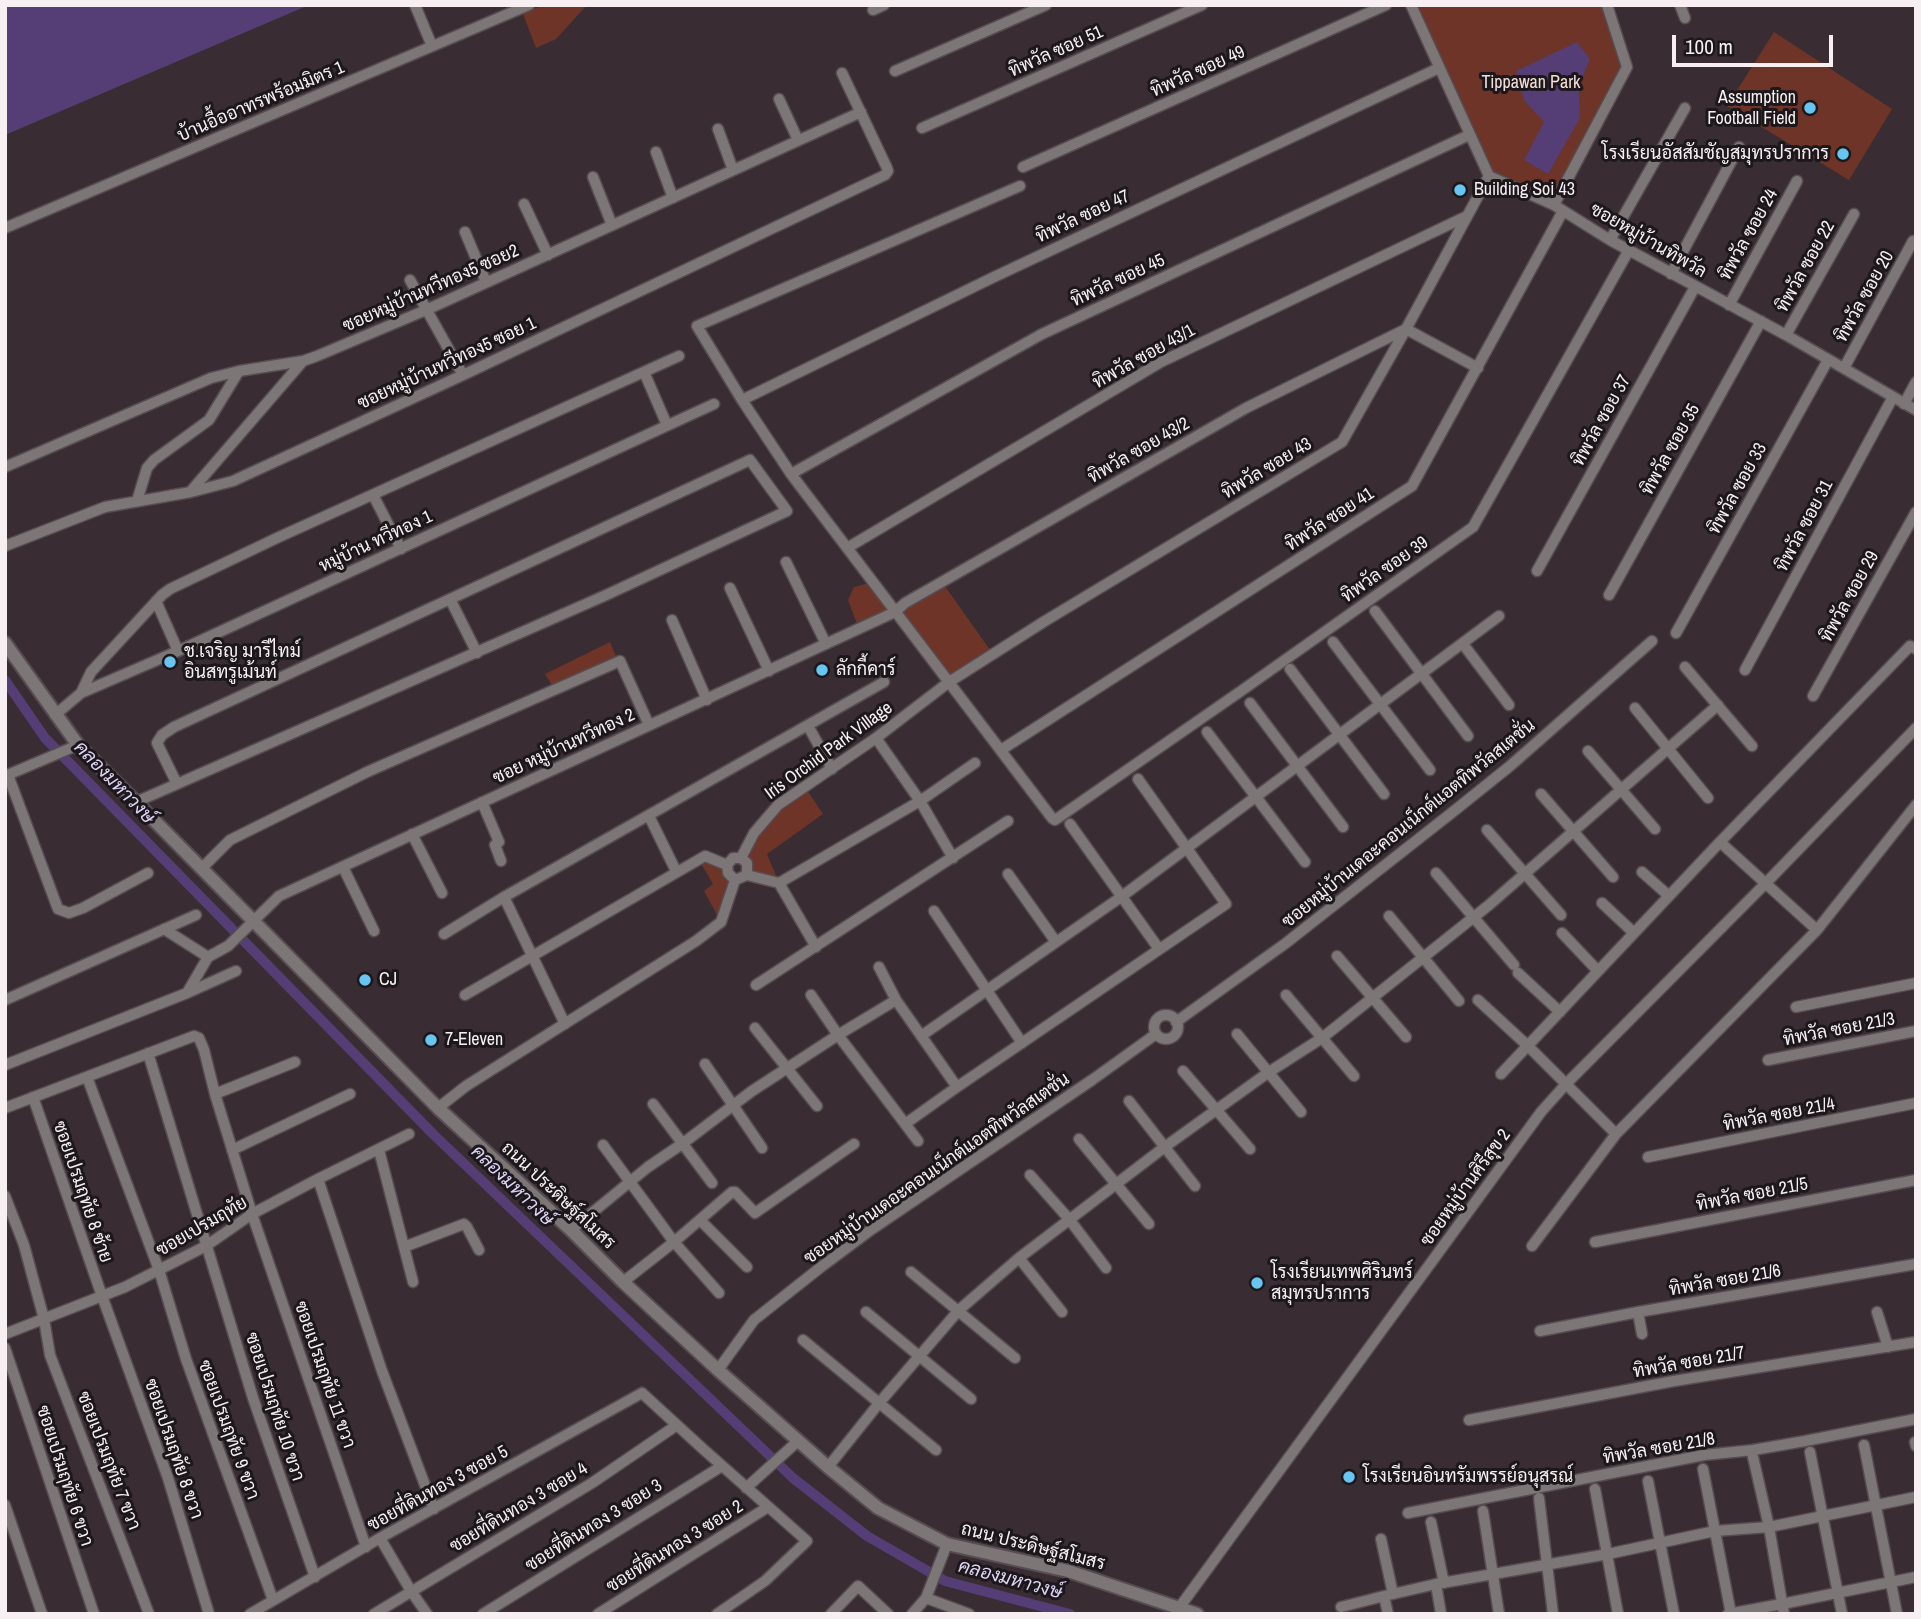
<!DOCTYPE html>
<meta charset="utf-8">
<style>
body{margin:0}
#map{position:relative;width:1921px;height:1619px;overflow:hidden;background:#392d33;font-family:"Archivo Narrow",sans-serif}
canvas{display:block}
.frame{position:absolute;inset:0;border:7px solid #f7eff2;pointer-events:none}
.scale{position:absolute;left:1672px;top:35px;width:161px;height:32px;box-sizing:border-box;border:4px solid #f7eff2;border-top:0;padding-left:9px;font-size:21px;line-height:24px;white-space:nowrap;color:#f7eff2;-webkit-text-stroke:5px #1c171a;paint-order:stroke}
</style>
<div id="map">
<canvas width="1921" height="1619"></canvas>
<div class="frame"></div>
<div class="scale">100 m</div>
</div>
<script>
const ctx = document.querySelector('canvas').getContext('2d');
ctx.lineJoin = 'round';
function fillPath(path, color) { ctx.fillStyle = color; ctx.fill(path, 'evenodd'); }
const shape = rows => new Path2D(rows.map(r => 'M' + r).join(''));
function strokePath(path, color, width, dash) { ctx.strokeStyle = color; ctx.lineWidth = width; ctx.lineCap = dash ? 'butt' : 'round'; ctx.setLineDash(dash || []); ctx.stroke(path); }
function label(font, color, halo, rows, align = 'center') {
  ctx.font = font + ' "Archivo Narrow",Sarabun,sans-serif'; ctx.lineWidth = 6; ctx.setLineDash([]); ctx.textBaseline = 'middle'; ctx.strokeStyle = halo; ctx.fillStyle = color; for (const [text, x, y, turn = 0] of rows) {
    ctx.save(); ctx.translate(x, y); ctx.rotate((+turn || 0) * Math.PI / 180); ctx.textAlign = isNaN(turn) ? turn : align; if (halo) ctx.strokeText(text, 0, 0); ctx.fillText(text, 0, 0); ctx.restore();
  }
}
fillPath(shape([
 [543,5,587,5,556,39,536,48,523,14],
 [1411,5,1602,5,1627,67,1554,205,1489,176],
 [1774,32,1892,109,1849,180,1727,106],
 [873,582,895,612,942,582,993,654,949,682,895,613,859,629,848,600,854,587],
 [610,642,617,659,552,685,545,674],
 [805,787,823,814,767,854,779,883,747,875,741,858,778,805],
 [699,860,727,865,735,880,721,922,704,891,713,884]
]), '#6d3427');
fillPath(shape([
 [5,5,309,5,5,135],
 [1577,42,1590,59,1579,86,1580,118,1548,174,1524,160,1544,122,1524,100,1516,71]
]), '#543e75');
strokePath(shape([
 [5,680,45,738,433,1134,793,1478,867,1536,945,1581,1070,1614]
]), '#543e75', 10);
const minor = shape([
 [415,5,432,46],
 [1411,5,1489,176,1554,205,1610,240,1786,335,1916,410],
 [1680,5,1685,18],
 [873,10,884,5],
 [895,71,1046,5],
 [779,99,798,140],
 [922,128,1202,5],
 [718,129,733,170],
 [656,152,673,198],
 [1023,167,1386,5],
 [593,177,612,225],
 [1020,186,697,326,742,400,791,474,1052,818,1055,820,1241,691,1473,527,1629,250],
 [524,204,548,255],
 [1554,205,1627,67,1607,5],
 [5,228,529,5],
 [465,232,486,282],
 [1610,240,1685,108],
 [1671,274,1739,147],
 [410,280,463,375],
 [1729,305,1797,181],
 [1786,335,1854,214],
 [1844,368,1913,241],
 [644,372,667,425],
 [742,400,994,277,1439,68],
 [1904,404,1916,382],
 [5,467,211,378,239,371,303,361,317,356,426,310,861,112],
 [791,474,1042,334,1469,135],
 [191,491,303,361],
 [373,495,401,549],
 [137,501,147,468,154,460,209,420,239,371],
 [5,546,105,507,191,492,233,481,463,375,885,175,888,171,887,168,842,73],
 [847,548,1161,362,1467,216],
 [786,562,826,644],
 [1537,571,1695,287],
 [730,588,769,671],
 [1609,595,1761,321],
 [450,599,477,653],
 [156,601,178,651],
 [1375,611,1468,736],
 [672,620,707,700],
 [1676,633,1828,360],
 [1333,642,1430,770],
 [1463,644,1509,705],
 [1685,667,1752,746],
 [1290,669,1384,794],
 [1745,670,1893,397],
 [81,693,91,672,162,595,170,589,279,537,679,356],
 [1813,696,1916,512],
 [1250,703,1343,827],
 [1635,708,1708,798],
 [55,715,81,693,178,651,714,404],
 [808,726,832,769],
 [1207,732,1305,862],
 [876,738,920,801,953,858],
 [1001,750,1412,486,1563,211],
 [1588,751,1655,829],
 [8,775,58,909,69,913,83,908,148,873],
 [5,776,78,745],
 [1541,794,1613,877],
 [136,802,177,784,604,596,787,511,750,460,174,727,162,735,157,743,177,784],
 [482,802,499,842,495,845,501,861],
 [649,816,676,871],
 [1070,824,1159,949],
 [1487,830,1561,915],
 [412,834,442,893],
 [1720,842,1910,646,1916,649],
 [741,858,754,833,778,805,876,738,949,682,1045,621,1342,442,1406,329,1489,176],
 [343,867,374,931],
 [202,868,230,840,367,772,620,661,649,725],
 [1642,872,1669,896],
 [1436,873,1514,965],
 [1008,874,1056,942],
 [747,875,747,863,741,858,733,858,727,865,728,873,735,880,747,875,779,883,816,947],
 [779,883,920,801,975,763],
 [504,897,565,1024],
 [1602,903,1634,933],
 [934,911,1022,1043],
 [1389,916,1459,1001],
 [164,929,208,957],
 [1562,933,1598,971],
 [444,934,504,897,884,682],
 [1337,956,1406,1037],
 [879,967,896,1000,957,1087],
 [1518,973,1560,1012],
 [756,985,1008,821],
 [187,993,236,971],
 [465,995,705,856,727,865],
 [811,995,838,1035,918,1141],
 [1286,995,1354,1076],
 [5,1000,196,915],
 [1478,1000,1528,1046,1616,1134],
 [1796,1007,1916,983],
 '1154 1027a12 12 0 1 1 24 0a12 12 0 1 1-24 0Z',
 [1176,1022,1286,943,1454,811,1510,766,1652,641],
 [755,1028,817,1106],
 [1237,1034,1301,1112],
 [921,1036,1121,897,1499,616],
 [148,1053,253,1398,315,1577],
 [1768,1060,1916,1031],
 [705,1064,762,1148],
 [5,1065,187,993,208,957,228,946,279,896,895,612,905,603,1246,408,1406,329,1478,368],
 [1183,1071,1250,1149],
 [1501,1074,1720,842,1817,930],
 [87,1077,159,1270,186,1359,273,1600],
 [215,1094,295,1062],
 [33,1097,102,1296,168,1478,209,1614],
 [1129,1101,1195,1186],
 [653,1104,712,1183],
 [5,1108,194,1036,199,1038,204,1050,215,1094,252,1214,366,1547],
 [438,1108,466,1086,696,941,721,922,735,880],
 [905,1124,957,1087,1226,904,1138,779],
 [1079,1139,1149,1224],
 [603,1145,674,1242,719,1293],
 [232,1150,350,1094],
 [379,1150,413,1282],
 [1648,1157,1916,1103],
 [1030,1175,1069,1219,1106,1268],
 [318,1179,382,1371,434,1509],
 [5,1196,24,1245,44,1319,50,1355,149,1614],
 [700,1220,747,1267],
 [571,1230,648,1167,682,1144,752,1091,838,1035,896,1000],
 [1595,1242,1916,1180],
 [1532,1246,1616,1134,1817,930,1916,805],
 [404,1247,464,1224,467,1227,479,1250],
 [1019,1258,1062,1312],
 [911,1272,1015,1358],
 [623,1282,674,1242,732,1192,735,1192,755,1213,854,1144],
 [866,1312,971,1399],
 [1638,1312,1642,1334],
 [1877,1312,1888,1347],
 [1540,1331,1638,1312,1916,1264],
 [5,1334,125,1287,206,1246,252,1214,318,1179,409,1134],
 [803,1340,936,1450],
 [5,1348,94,1614],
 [718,1370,754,1320,821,1267,872,1229,1092,1080,1156,1034],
 [1469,1420,1674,1381,1916,1342],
 [1915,1442,1916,1446],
 [1864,1445,1897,1614],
 [1810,1452,1842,1614],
 [1753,1457,1769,1527,1784,1614],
 [828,1467,880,1402,959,1310,1019,1258,1166,1146,1269,1072,1322,1038,1489,905,1718,705],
 [1703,1469,1731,1614],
 [1648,1481,1674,1614],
 [746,1488,798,1441],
 [1595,1489,1618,1614],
 [1539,1498,1553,1614],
 [5,1505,42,1614],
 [1483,1511,1499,1614],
 [1408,1513,1704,1455,1753,1450,1805,1441,1916,1419],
 [1431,1522,1444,1583],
 [380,1538,411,1591,427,1614],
 [1381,1539,1393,1594],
 [1436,1584,1441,1614],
 [926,1598,969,1614],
 [1341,1607,1384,1596],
 [1179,1608,1541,1112,1566,1084,1765,884,1916,728],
 [250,1614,380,1538,642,1393,702,1448,807,1541,765,1581,717,1614],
 [374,1614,592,1483,677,1425],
 [483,1614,722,1466],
 [598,1614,768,1507],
 [831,1614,858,1586,888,1614],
 [912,1614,926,1598,947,1544],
 [1388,1614,1384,1596,1436,1584,1608,1554,1715,1531,1769,1527,1916,1497],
 [1728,1614,1782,1604,1916,1577]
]);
const tertiary = shape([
 [5,643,78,745,136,802,438,1108,571,1230,623,1282,718,1370,828,1467,878,1508,947,1544,1068,1571,1197,1614]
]);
strokePath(minor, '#574c52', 13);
strokePath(tertiary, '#574c52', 16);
strokePath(minor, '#7d7677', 10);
strokePath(tertiary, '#7d7677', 12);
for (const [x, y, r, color] of [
 [1810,108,7,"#68c4f0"],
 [1843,154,7,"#68c4f0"],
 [1460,190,7,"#68c4f0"],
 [170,662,7,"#68c4f0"],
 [822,670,7,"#68c4f0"],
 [365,980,7,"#68c4f0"],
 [431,1040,7,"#68c4f0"],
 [1257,1283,7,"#68c4f0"],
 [1349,1477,7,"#68c4f0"]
]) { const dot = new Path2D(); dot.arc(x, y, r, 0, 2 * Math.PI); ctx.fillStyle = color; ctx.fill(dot); strokePath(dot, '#1c171a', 2.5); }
label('18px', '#f7eff2', '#1c171a', [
 ["ทิพวัล ซอย 51",1056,52,-24],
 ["ทิพวัล ซอย 49",1198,72,-24],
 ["บ้านอื้ออาทรพร้อมมิตร 1",261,102,-23],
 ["ทิพวัล ซอย 47",1083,217,-25],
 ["ทิพวัล ซอย 24",1749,235,-61],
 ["ซอยหมู่บ้านทิพวัล",1648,241,30],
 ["ทิพวัล ซอย 22",1806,267,-61],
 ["ทิพวัล ซอย 45",1118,281,-25],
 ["ซอยหมู่บ้านทวีทอง5 ซอย2",431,289,-24],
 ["ทิพวัล ซอย 20",1865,297,-61],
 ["ทิพวัล ซอย 43/1",1144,357,-29],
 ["ซอยหมู่บ้านทวีทอง5 ซอย 1",447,364,-25],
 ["ทิพวัล ซอย 37",1602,421,-61],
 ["ทิพวัล ซอย 35",1671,450,-61],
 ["ทิพวัล ซอย 43/2",1139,451,-30],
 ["ทิพวัล ซอย 43",1267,469,-31],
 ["ทิพวัล ซอย 33",1738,489,-61],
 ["ทิพวัล ซอย 41",1330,520,-33],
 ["ทิพวัล ซอย 31",1805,526,-62],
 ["หมู่บ้าน ทวีทอง 1",376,542,-25],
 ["ทิพวัล ซอย 39",1385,570,-35],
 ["ทิพวัล ซอย 29",1850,597,-61],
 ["ซอย หมู่บ้านทวีทอง 2",564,747,-25],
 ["Iris Orchid Park Village",829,751,-36],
 ["ซอยหมู่บ้านเดอะคอนเน็กต์แอตทิพวัลสเตชั่น",1409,824,-39],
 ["ทิพวัล ซอย 21/3",1839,1030,-11],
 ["ทิพวัล ซอย 21/4",1779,1115,-11],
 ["ซอยหมู่บ้านเดอะคอนเน็กต์แอตทิพวัลสเตชั่น",937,1169,-35],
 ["ซอยหมู่บ้านศิรีสุข 2",1466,1188,-54],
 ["ซอยเปรมฤทัย 8 ซ้าย",82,1192,71],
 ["ทิพวัล ซอย 21/5",1752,1195,-11],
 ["ถนน ประดิษฐ์สโมสร",558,1196,43],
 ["ซอยเปรมฤทัย",202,1227,-30],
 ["ทิพวัล ซอย 21/6",1725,1281,-10],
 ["ทิพวัล ซอย 21/7",1689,1363,-10],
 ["ซอยเปรมฤทัย 11 ขวา",324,1375,71],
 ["ซอยเปรมฤทัย 10 ขวา",274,1407,72],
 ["ซอยเปรมฤทัย 9 ขวา",228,1430,70],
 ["ซอยเปรมฤทัย 8 ขวา",173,1449,71],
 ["ทิพวัล ซอย 21/8",1659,1449,-10],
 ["ซอยเปรมฤทัย 7 ขวา",108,1461,69],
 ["ซอยเปรมฤทัย 6 ขวา",64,1476,72],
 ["ซอยที่ดินทอง 3 ซอย 5",438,1489,-29],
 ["ซอยที่ดินทอง 3 ซอย 4",519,1508,-31],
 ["ซอยที่ดินทอง 3 ซอย 3",594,1526,-32],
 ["ซอยที่ดินทอง 3 ซอย 2",675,1547,-32],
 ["ถนน ประดิษฐ์สโมสร",1033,1547,14]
]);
label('18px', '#f2ddd7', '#1c171a', [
 ["Tippawan Park",1531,83]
]);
label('18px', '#f7eff2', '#1c171a', [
 ["Assumption",1796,98,"right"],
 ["Football Field",1796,119,"right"],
 ["โรงเรียนอัสสัมชัญสมุทรปราการ",1829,154,"right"],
 ["Building Soi 43",1474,190],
 ["ช.เจริญ มารีไทม์",184,652],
 ["อินสทรูเม้นท์",184,673],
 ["ลักกี้คาร์",836,670],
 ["CJ",379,980],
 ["7-Eleven",445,1040],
 ["โรงเรียนเทพศิรินทร์",1271,1273],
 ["สมุทรปราการ",1271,1294],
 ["โรงเรียนอินทรัมพรรย์อนุสรณ์",1363,1477]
], 'left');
label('italic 19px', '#dfd3f6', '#1c171a', [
 ["คลองมหาวงษ์",114,783,46],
 ["คลองมหาวงษ์",512,1186,44],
 ["คลองมหาวงษ์",1010,1580,15]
]);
</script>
